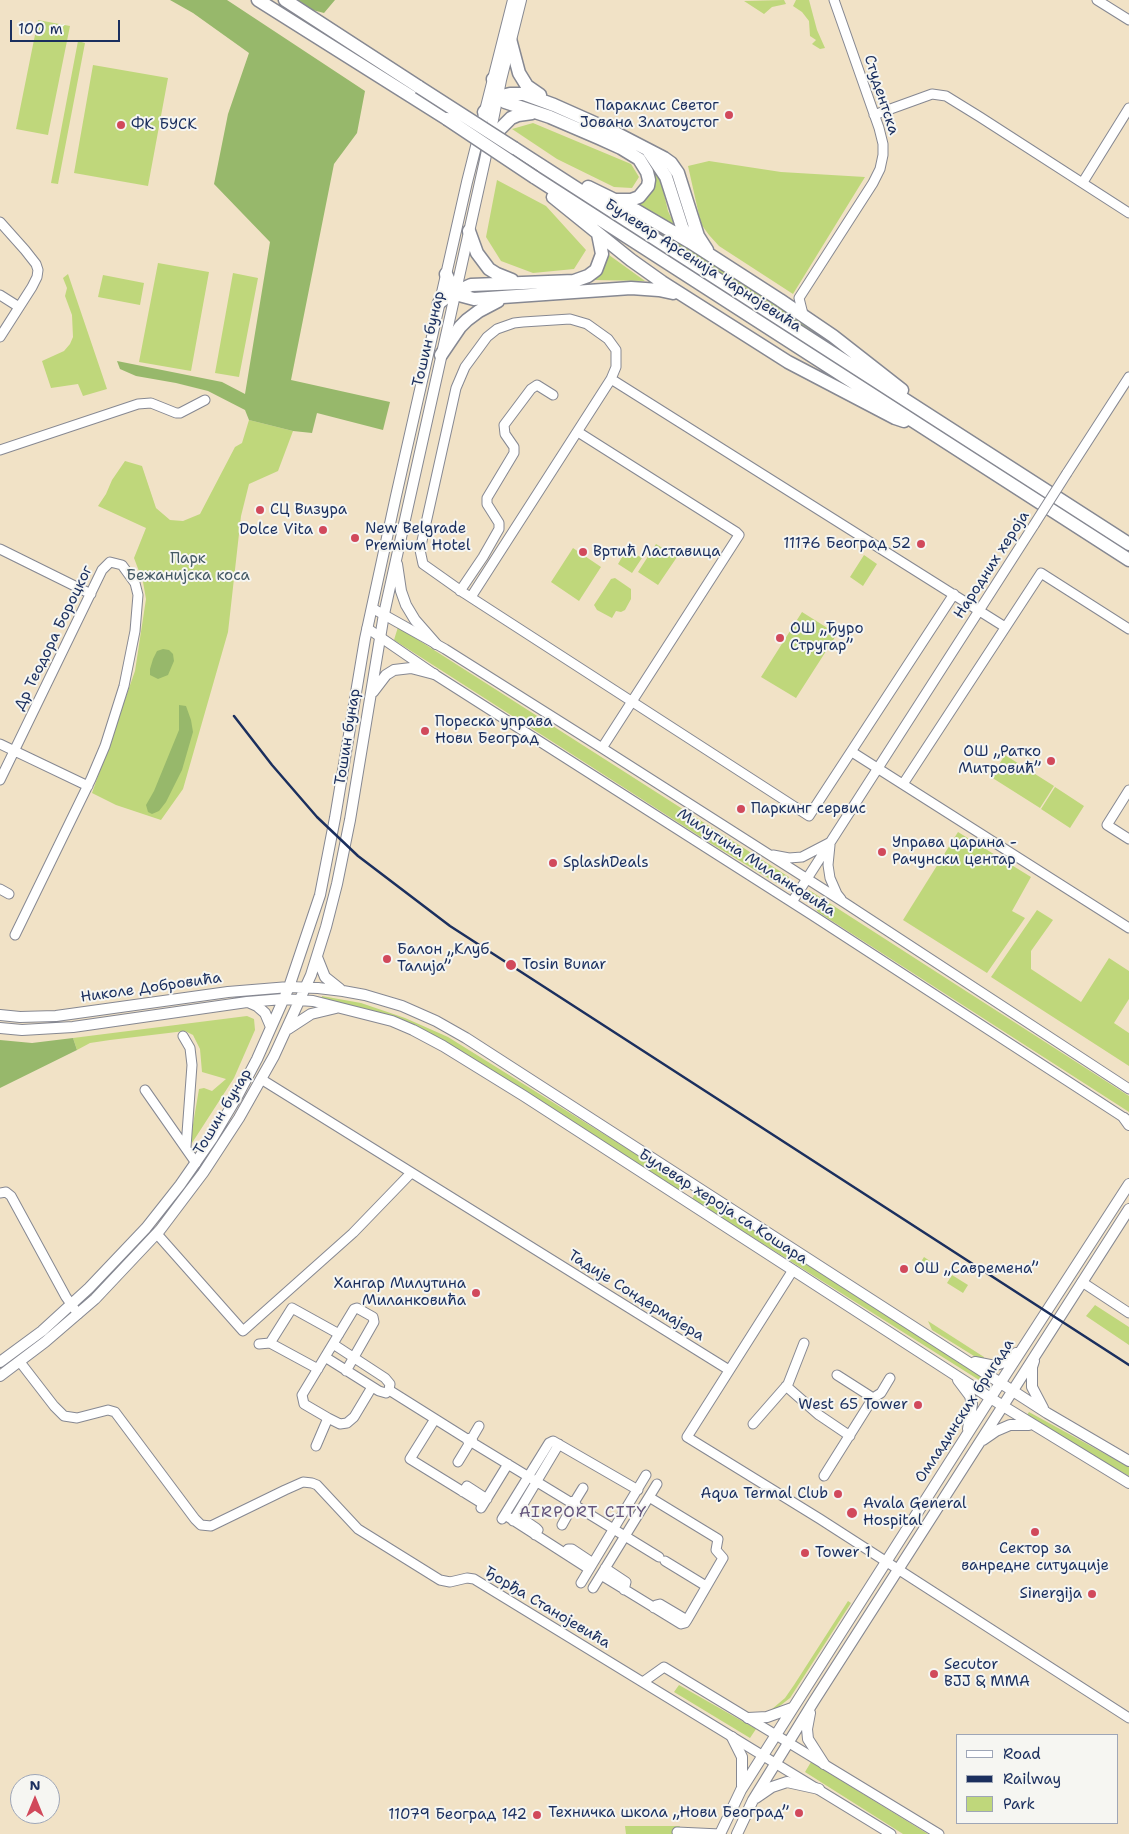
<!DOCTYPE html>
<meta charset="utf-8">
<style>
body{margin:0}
#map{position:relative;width:1129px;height:1834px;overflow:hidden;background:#f1e2c6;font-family:"Shantell Sans",sans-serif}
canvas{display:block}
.legend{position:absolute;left:956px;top:1734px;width:162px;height:90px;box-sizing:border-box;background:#f6f6f2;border:1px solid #9ea6b7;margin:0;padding:6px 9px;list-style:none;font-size:15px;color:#1b2f5e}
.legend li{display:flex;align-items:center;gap:10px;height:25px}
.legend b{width:25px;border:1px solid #9ea6b7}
.north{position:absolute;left:10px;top:1774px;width:50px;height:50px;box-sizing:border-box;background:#f6f6f2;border:1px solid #9ea6b7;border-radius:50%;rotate:0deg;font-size:14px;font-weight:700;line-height:20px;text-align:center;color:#1b2f5e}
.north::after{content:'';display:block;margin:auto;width:18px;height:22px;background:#d1495b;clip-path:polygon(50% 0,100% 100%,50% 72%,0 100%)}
.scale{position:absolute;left:10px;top:20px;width:110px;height:22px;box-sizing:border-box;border:2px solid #1b2f5e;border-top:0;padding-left:6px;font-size:15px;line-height:18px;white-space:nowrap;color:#1b2f5e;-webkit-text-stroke:4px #f6f6f2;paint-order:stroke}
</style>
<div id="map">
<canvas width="1129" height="1834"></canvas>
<ul class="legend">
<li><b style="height:6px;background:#fff"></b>Road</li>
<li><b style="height:6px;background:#1b2f5e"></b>Railway</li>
<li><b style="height:14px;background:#bfd77b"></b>Park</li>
</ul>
<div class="north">N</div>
<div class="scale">100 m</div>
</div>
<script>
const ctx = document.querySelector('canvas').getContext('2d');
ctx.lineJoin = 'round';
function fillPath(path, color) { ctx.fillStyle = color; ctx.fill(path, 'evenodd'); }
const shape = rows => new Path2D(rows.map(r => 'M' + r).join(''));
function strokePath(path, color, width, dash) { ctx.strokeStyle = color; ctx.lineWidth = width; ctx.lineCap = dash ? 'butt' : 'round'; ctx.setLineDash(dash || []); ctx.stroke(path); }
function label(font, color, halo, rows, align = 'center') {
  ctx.font = font + ' "Shantell Sans",sans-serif'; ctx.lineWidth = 4; ctx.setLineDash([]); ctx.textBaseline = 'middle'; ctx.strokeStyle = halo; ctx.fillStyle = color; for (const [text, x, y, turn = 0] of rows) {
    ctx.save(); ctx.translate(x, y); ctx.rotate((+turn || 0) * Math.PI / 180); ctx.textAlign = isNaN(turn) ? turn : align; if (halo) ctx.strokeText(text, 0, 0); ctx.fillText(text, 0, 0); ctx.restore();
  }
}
fillPath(shape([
 [784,0,786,4,772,7,764,14,744,1],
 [796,0,809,0,817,30,825,48,820,49,812,44,816,40,810,36,809,21,802,12,793,6],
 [38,20,70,26,48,135,16,129],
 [78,41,85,43,58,184,51,183],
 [93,65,168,78,148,186,74,173],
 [516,96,530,98,646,153,660,177,668,211,675,226,632,202,635,199,650,169,514,101],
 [533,123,631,164,639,177,632,188,614,187,557,159,512,129],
 [709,161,781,172,865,177,793,294,719,246,709,235,701,224,688,166],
 [497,180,546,206,586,250,574,269,533,273,501,261,486,237],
 [570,189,1074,515,1129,552,1129,559,568,193],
 [601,198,672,237,816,330,848,359],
 [609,255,645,281,595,280],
 [158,263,209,272,191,371,139,362],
 [233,273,258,278,239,377,215,373],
 [68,274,107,389,83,396,78,384,51,388,42,361,64,351,70,344,73,337,72,315,65,296,67,288,63,278],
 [103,275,144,283,140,305,98,297],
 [249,420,293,431,278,471,249,484,241,516,228,632,183,789,161,820,116,805,92,793,135,671,146,599,143,582,134,558,146,528,98,506,106,494,112,480,125,461,142,466,156,508,170,520,183,521,200,514,235,447,242,443],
 [656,544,677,557,658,585,638,572],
 [573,548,601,567,579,601,551,582],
 [627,549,642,558,632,573,618,564],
 [864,555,877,564,863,586,850,577],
 [615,578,631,589,631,599,625,610,621,612,616,611,612,618,597,610,594,605,611,579],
 [802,612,837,634,796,698,761,677],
 [398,627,789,877,783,886,778,884,707,841,394,640],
 [1005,755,1054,786,1040,808,991,777],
 [1055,787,1084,806,1070,828,1041,809],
 [958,832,1031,877,1012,911,1025,918,987,973,903,920],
 [809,890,1129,1096,1129,1112,818,912,809,899],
 [1037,910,1053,920,1031,951,1031,969,1081,1002,1109,958,1129,971,1129,999,1114,1023,1129,1033,1129,1066,991,977],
 [322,996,361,1003,405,1018,448,1037,684,1184,683,1187,679,1190,441,1041,321,1001],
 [247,1016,254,1019,255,1030,234,1078,192,1143,191,1136,199,1089,204,1088,212,1091,226,1079,202,1072,200,1049,193,1035,185,1031,110,1040,90,1043,77,1050,73,1038],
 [696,1192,983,1375,979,1380,692,1199],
 [924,1257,939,1267,934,1275,919,1265],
 [952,1275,968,1285,963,1293,947,1283],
 [1095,1305,1129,1327,1129,1345,1086,1316],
 [928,1321,984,1357,984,1360,974,1356,932,1330],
 [1029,1412,1129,1467,1129,1476,1079,1448,1027,1415],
 [848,1601,851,1603,790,1698,772,1712,772,1709,785,1698,794,1685],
 [679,1685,756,1729,750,1738,674,1692],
 [811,1762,928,1834,903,1834,805,1772],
 [625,1826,680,1826,676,1834,626,1834]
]), '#bfd77b');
fillPath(shape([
 [170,0,227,0,365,91,357,133,334,164,291,380,390,402,383,430,317,413,312,433,293,431,249,420,245,410,208,391,176,383,136,376,120,369,117,361,222,382,245,394,270,242,214,184,228,114,249,53,193,13],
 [298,0,335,0,324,13,305,8],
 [163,649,169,650,173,654,174,661,168,675,158,679,150,675,150,669,153,659,157,651],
 [179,705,186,706,191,720,193,732,182,770,166,802,159,811,152,814,148,812,146,805,154,791,179,730],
 [73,1038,77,1050,0,1088,0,1040,32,1043]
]), '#97b86b');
const minor = shape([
 [1097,0,1129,20],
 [874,115,932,94,946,96,980,117,1129,213],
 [1083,182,1129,108],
 [0,222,25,250,36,264,38,270,37,277,32,287,0,337],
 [0,295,19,307],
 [803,314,799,298,873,183,880,169,883,155,883,144,879,128,834,0],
 [611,379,1005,627],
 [578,432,736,532,739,535,602,748],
 [0,450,138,404,151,403,176,413,180,413,205,400],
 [1067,473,1129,377],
 [0,549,91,594],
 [460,591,483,557,499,529,499,523,487,504,487,498,514,453,514,447,505,434,504,425,531,389,537,385,553,395],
 [471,597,611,379,616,367,616,350,608,339,587,324,570,319,523,322,514,323,497,329,487,337,465,367,456,388,420,550,423,564,464,593,809,816,954,594],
 [372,608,445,649,602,748,845,903,1129,1089],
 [367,628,434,674,812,915,1129,1121],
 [0,744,88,786],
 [852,752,1129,928],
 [0,780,102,570,110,562,122,565,135,583,138,595,135,631,124,686,105,746,91,779,15,935],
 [903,784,1041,573,1129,629],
 [1129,790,1107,825,1129,839],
 [830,845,828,865,830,878,837,894,841,899],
 [773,855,789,858,802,857,829,843],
 [0,889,9,894],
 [792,902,1034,525],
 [183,1036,190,1048,192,1065,186,1147],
 [261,1079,729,1370],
 [145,1090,196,1163],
 [0,1193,6,1192,11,1196,66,1297,78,1314],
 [157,1234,243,1331,353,1233,411,1173],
 [793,1270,687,1437,820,1519,1129,1718],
 [1082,1282,1129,1313],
 [259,1344,270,1343],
 [333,1344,385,1378,390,1384,389,1390],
 [325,1357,379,1391,386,1393,389,1390,467,1439,469,1444,473,1443,472,1438,467,1439],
 [20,1362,54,1406,64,1416,77,1418,108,1410,115,1412,195,1519,201,1525,211,1526,285,1490,303,1482,312,1483,317,1485,358,1529,440,1580,450,1582,467,1578,474,1579,891,1834],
 [318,1369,270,1343,292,1308,339,1334],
 [837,1375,873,1398],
 [786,1386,819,1415,850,1436],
 [328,1418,340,1424,347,1423,354,1417,372,1387],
 [435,1419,410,1459,483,1504],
 [753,1424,788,1384,804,1343],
 [472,1438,479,1426],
 [473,1443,570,1502,572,1507,576,1506,575,1501,570,1502],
 [316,1446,328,1418,304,1404,302,1395,354,1309,357,1308,373,1317,374,1322,346,1371],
 [458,1462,469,1444],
 [824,1476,873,1398,881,1393,890,1378],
 [463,1492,467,1486,487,1499],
 [575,1501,583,1488],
 [576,1506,659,1557],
 [481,1508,508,1464],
 [505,1515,589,1569],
 [517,1515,536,1528,538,1530,535,1535],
 [502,1519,549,1443,553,1441,638,1490],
 [513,1521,559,1444],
 [562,1525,572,1507],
 [565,1553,568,1549,572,1549,593,1563],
 [665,1561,706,1586],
 [605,1568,626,1582,624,1590],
 [601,1575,681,1624,685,1623,687,1620,723,1558,716,1550,718,1539,649,1497],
 [581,1583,646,1475],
 [593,1588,657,1484],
 [654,1608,656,1605,660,1604,687,1620],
 [643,1682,664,1667,939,1834],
 [677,1832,720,1834]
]);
const major = shape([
 [397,564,401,591,406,605,415,620,436,644],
 [373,692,386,675,394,670,411,668,434,674],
 [317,957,325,977,340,989],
 [248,1002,257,1006,265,1013,271,1027],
 [0,1015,20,1017,56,1016,228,992,289,987,318,988,343,991,365,995,402,1006,436,1021,466,1038,1047,1413,1129,1461],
 [0,1028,22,1030,73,1027,247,1002,283,999,313,1001,392,1021,413,1030,443,1046,524,1096,1003,1406,1129,1483],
 [288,1029,311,1014,336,1008],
 [1124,1118,1129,1125],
 [1034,1361,1032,1367,1032,1387,1043,1408],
 [0,1362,42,1331,89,1288,146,1228,180,1185,212,1139,238,1095,257,1059,289,987,320,895,335,818,365,639,396,496,467,182,513,0],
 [975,1362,990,1365,996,1365,1007,1361,1016,1353],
 [0,1376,45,1342,95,1299,160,1230,203,1173,239,1118,274,1056,311,975,326,927,337,884,350,820,384,614,485,160,501,80,521,0],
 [958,1380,970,1396,972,1404,968,1429],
 [983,1440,996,1431,1010,1425,1029,1425],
 [810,1713,807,1729,808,1739,824,1764],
 [748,1718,767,1717,792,1708],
 [732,1737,742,1757,742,1786],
 [756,1798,772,1787,787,1782,819,1789],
 [720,1834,741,1790,793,1708,984,1408,1129,1184],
 [737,1834,753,1800,814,1701,1129,1209]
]);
const highway = shape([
 [258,0,447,119],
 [285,0,419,87],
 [510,39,519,73,527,86,540,95],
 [493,79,498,97,505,102,550,117,599,138,621,148,639,159,647,172,649,180,648,186,639,197,631,200,617,200],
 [484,112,498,97,510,94,524,94,554,105,608,129,664,158,671,163,678,173,698,236,707,250],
 [489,140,511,118,518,115,532,113],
 [514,148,1129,544],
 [649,152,666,177,682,227,690,242],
 [534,177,1129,560],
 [588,187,637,211,690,242,780,300,833,336,902,390],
 [553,197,631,260,662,282,788,362,895,418,904,421],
 [469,231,477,253,489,269,497,274,512,280],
 [446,274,452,287,459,295,474,299,631,288,659,290,673,293],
 [439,303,449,295,471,285,574,281,588,276,596,270,602,254,598,234],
 [441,355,460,327,467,320,479,311,498,301]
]);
strokePath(minor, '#868892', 11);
strokePath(major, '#868892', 12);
strokePath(highway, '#868892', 15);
strokePath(minor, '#fff', 9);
strokePath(major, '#fff', 10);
strokePath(highway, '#fff', 12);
strokePath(shape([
 [234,716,272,765,317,817,358,856,450,926,1129,1365]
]), '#1b2f5e', 2.5);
const minorBridge = shape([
 [1034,525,1067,473]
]);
const highwayBridge = shape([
 [419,87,514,148],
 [447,119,534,177]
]);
strokePath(minorBridge, '#868892', 11, []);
strokePath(highwayBridge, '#868892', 15, []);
strokePath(minorBridge, '#fff', 9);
strokePath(highwayBridge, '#fff', 12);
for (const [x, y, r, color] of [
 [729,115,5,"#d1495b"],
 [121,125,5,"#d1495b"],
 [260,510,5,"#d1495b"],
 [323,530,5,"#d1495b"],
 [355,538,5,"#d1495b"],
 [921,544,5,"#d1495b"],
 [583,552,5,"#d1495b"],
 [780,638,5,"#d1495b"],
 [425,731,5,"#d1495b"],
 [1051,761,5,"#d1495b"],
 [741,809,5,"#d1495b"],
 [882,852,5,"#d1495b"],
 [553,863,5,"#d1495b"],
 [387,959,5,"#d1495b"],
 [511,965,6,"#d1495b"],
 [904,1269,5,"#d1495b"],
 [476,1293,5,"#d1495b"],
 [918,1405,5,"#d1495b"],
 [838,1494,5,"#d1495b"],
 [852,1513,6,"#d1495b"],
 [1035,1532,5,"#d1495b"],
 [805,1553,5,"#d1495b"],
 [1092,1594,5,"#d1495b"],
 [934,1674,5,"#d1495b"],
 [799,1813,5,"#d1495b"],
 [537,1815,5,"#d1495b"]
]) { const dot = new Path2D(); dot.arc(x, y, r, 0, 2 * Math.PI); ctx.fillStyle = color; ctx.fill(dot); strokePath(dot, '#f6f6f2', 2); }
label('15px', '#1b2f5e', '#f6f6f2', [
 ["Студентска",881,95,72],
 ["Булевар Арсенија Чарнојевића",703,266,33],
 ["Тошин бунар",429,339,-77],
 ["Народних хероја",992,565,-57],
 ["Др Теодора Бороцког",54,638,-64],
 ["Тошин бунар",348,737,-81],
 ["Милутина Миланковића",756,863,33],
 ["Николе Добровића",151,988,-8],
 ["Тошин бунар",223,1112,-59],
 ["Булевар хероја са Кошара",723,1207,33],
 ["Тадије Сондермајера",636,1296,32],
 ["Омладинских бригада",965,1411,-57],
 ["Ђорђа Станојевића",547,1608,31]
]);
label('15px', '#1b2f5e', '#f6f6f2', [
 ["Параклис Светог",719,106,"right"],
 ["Јована Златоустог",719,123,"right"],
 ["ФК БУСК",131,125],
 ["СЦ Визура",270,510],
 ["New Belgrade",365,529],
 ["Premium Hotel",365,546],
 ["Dolce Vita",313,530,"right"],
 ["11176 Београд 52",911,544,"right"],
 ["Вртић Ластавица",593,552],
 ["ОШ „Ђуро",790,629],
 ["Стругар”",790,646],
 ["Пореска управа",435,722],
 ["Нови Београд",435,739],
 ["ОШ „Ратко",1041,752,"right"],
 ["Митровић”",1041,769,"right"],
 ["Паркинг сервис",751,809],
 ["Управа царина -",892,843],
 ["Рачунски центар",892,860],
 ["SplashDeals",563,863],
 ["Балон „Клуб",397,950],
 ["Талија”",397,967],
 ["Tosin Bunar",522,965],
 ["ОШ „Савремена”",914,1269],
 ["Хангар Милутина",466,1284,"right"],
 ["Миланковића",466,1301,"right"],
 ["West 65 Tower",908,1405,"right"],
 ["Aqua Termal Club",828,1494,"right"],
 ["Avala General",863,1504],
 ["Hospital",863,1521],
 ["Сектор за",1035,1549,"center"],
 ["ванредне ситуације",1035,1566,"center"],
 ["Tower 1",815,1553],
 ["Sinergija",1082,1594,"right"],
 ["Secutor",944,1665],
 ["BJJ & MMA",944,1682],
 ["Техничка школа „Нови Београд”",789,1813,"right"],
 ["11079 Београд 142",527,1815,"right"]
], 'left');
label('15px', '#445965', '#f6f6f2', [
 ["Парк",188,559],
 ["Бежанијска коса",188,576]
]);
ctx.letterSpacing = '1px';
label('16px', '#63547b', '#f6f6f2', [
 ["AIRPORT CITY",583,1513]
]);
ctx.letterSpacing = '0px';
</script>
